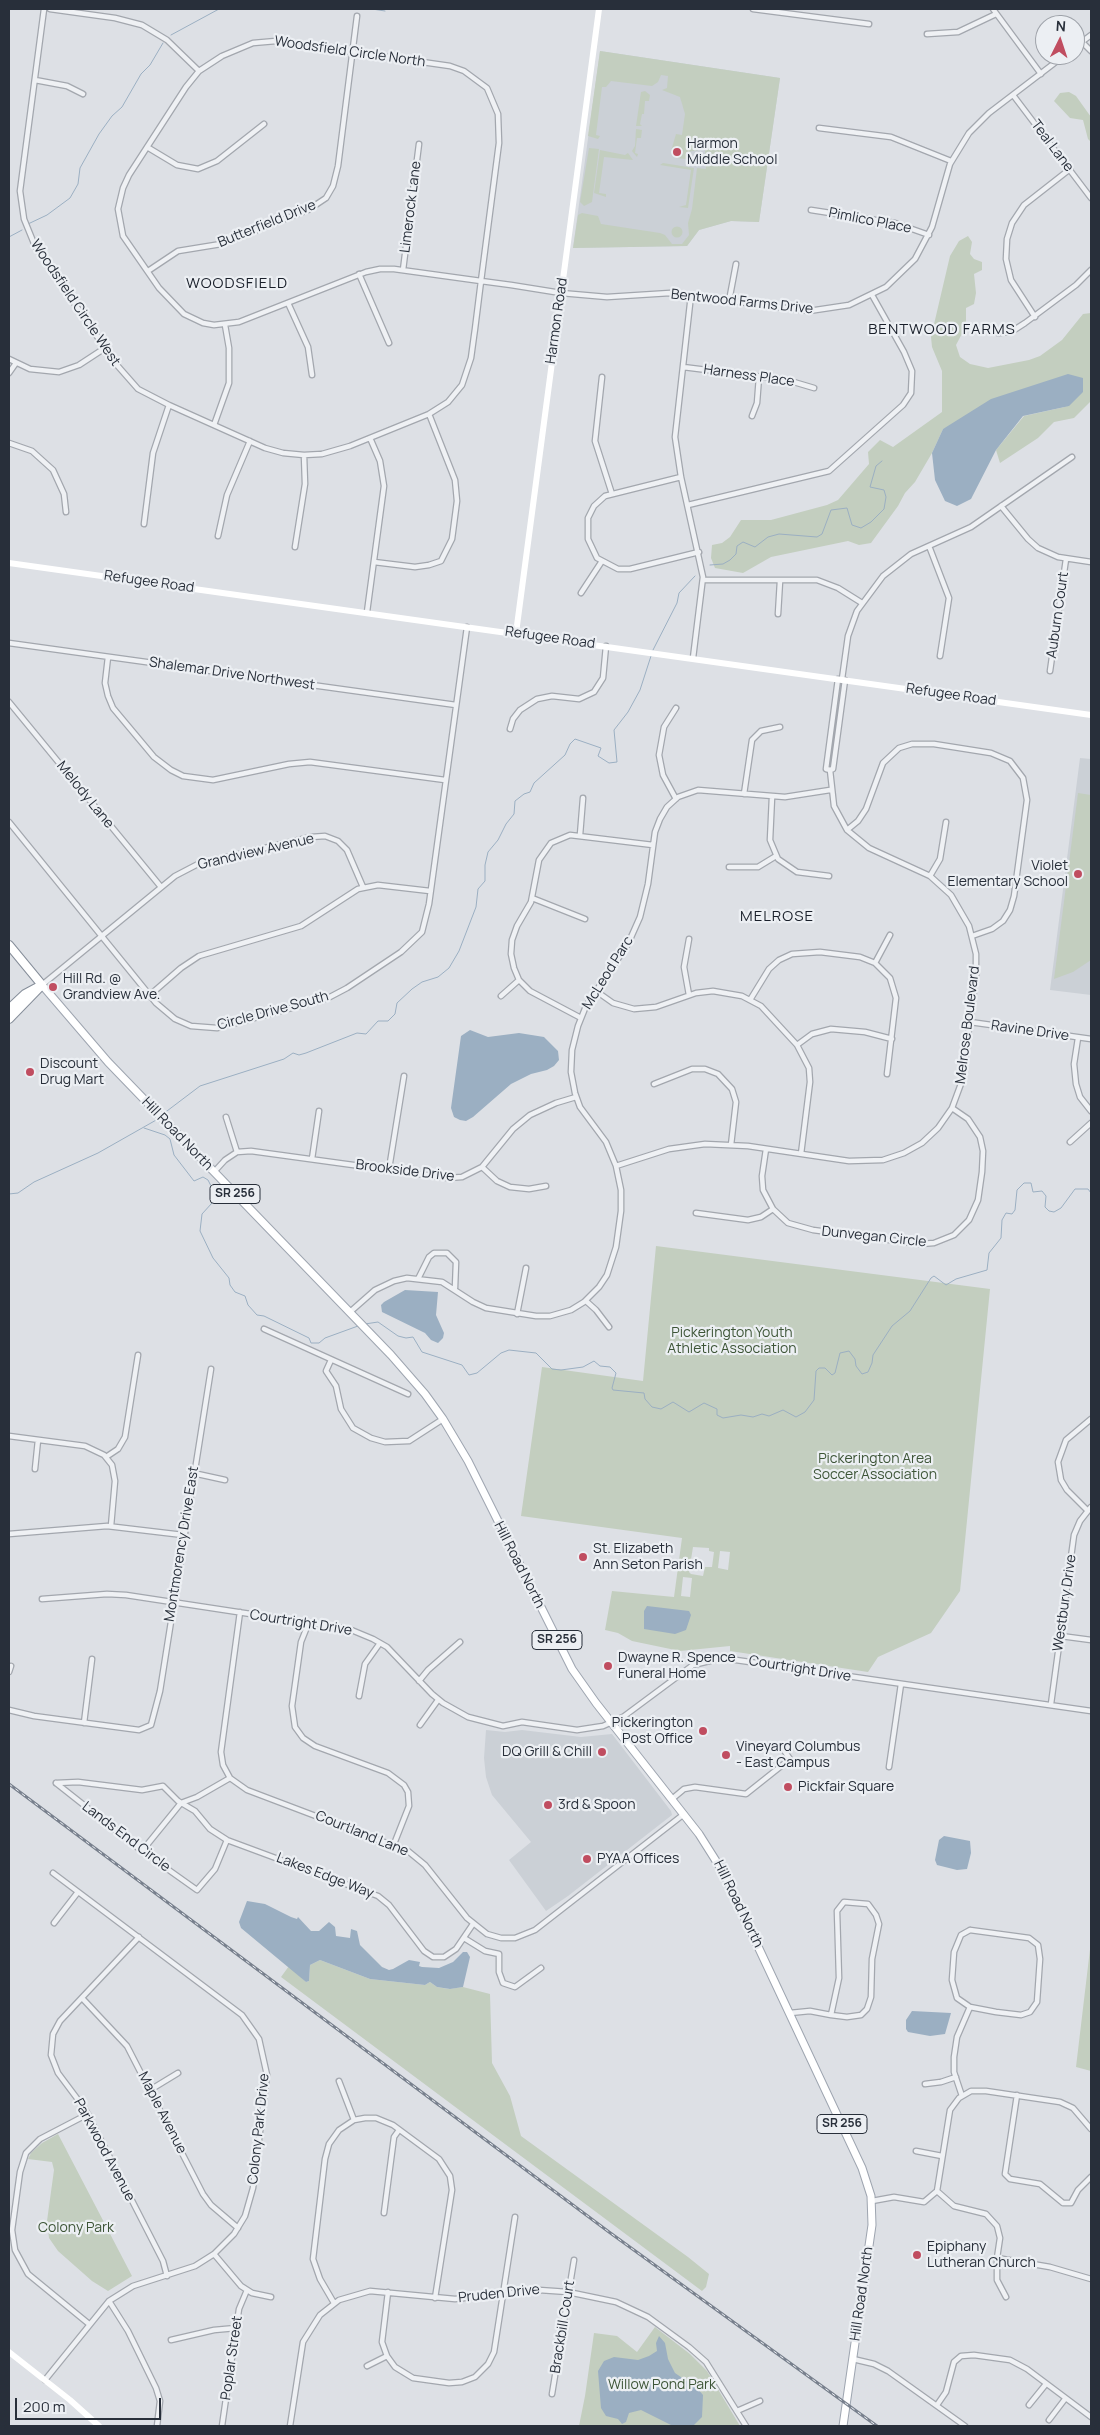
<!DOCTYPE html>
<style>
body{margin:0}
#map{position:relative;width:1100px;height:2435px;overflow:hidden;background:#dde0e5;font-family:Manrope,sans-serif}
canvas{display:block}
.frame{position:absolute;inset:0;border:10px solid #282f3a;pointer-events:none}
.north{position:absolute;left:1035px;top:15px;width:50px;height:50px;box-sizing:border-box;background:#eceff3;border:1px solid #9ea2a9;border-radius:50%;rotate:4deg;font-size:14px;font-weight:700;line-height:20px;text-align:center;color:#282f3a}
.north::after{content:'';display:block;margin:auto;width:18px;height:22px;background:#c04d60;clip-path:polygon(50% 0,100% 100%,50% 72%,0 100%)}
.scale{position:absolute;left:15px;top:2398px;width:146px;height:22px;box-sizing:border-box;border:2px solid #282f3a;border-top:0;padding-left:6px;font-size:15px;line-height:18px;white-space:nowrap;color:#282f3a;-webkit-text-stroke:4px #eceff3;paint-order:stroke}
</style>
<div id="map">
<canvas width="1100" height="2435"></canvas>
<div class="frame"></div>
<div class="north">N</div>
<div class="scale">200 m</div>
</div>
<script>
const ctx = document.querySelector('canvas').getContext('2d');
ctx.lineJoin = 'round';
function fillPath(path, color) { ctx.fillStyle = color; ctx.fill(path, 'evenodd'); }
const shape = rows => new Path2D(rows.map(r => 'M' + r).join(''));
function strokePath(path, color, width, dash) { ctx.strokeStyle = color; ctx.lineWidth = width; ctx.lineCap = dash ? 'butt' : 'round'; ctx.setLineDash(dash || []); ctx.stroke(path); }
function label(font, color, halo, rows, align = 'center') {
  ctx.font = font + ' Manrope,sans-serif'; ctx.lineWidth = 4.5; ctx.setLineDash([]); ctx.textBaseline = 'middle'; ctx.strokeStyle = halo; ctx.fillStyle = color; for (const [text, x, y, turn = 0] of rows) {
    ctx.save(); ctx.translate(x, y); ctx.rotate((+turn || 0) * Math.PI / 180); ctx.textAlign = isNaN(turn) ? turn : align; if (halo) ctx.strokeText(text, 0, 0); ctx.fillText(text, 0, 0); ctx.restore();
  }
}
fillPath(shape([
 [600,51,780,78,759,222,731,221,699,230,687,246,573,248],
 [1080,758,1091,759,1091,995,1050,990],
 [486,1730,505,1732,522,1730,581,1737,612,1734,671,1811,672,1815,568,1896,546,1911,509,1860,531,1842,492,1795,486,1777,484,1758]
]), '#cbd0d6');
fillPath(shape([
 [600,51,780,78,759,222,731,221,699,230,687,246,573,248,578,215,582,213,598,216,601,224,660,233,665,235,672,244,682,244,689,235,688,223,692,209,697,168,706,169,705,149,687,152,686,159,676,158,671,151,676,134,682,135,685,114,680,97,662,90,667,88,668,76,661,75,658,82,652,86,611,81,606,87,602,87,596,135,600,136,598,139,588,136],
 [645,91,650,95,649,101,645,101,644,114,642,114,640,124,642,126,636,126,641,92],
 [1069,92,1076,96,1091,117,1091,142,1088,139,1083,120,1070,118,1054,101,1060,93],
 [636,129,642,130,641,138,637,138,635,153,638,154,637,157,632,151,635,146],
 [589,148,599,149,592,202,584,206,580,202],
 [600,150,625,155,628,153,633,160,604,157,599,193,606,194,606,197,594,193],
 [663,163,694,168,688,208,679,207,686,205,691,170,660,165],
 '671.5 232a5.5 5.5 0 1 1 11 0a5.5 5.5 0 1 1-11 0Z',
 [968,236,972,242,970,254,974,259,982,262,982,270,974,274,976,293,974,304,966,308,966,326,956,345,960,357,970,364,988,368,1029,360,1040,356,1062,340,1083,314,1091,313,1091,401,1074,418,1054,422,1038,438,1000,463,996,450,1024,416,1069,406,943,429,932,453,915,482,905,493,898,506,871,543,859,545,848,541,771,557,743,573,715,568,711,558,712,545,722,543,730,537,741,520,771,520,827,505,838,500,869,464,868,452,880,440,893,447,942,412,942,371,932,347,931,337,950,256,959,241],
 [1078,793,1091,795,1091,960,1073,972,1054,979],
 [656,1246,990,1289,960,1591,931,1633,878,1657,868,1672,730,1651,730,1646,680,1651,632,1641,618,1633,605,1630,612,1591,674,1597,682,1538,521,1516,542,1367,643,1381],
 [693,1547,709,1548,709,1551,714,1552,712,1567,705,1567,703,1576,691,1574,689,1572],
 [720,1551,730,1552,728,1570,718,1568],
 [683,1577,692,1578,690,1597,681,1596],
 [1091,1941,1091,2071,1076,2067],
 [320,1960,370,1979,425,1985,430,1982,437,1987,449,1989,463,1987,490,1994,492,2063,510,2096,521,2136,688,2257,709,2274,706,2287,702,2291,281,1977,289,1966,306,1982,309,1981,310,1965],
 [58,2134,132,2276,108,2291,92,2281,58,2251,49,2238,47,2221,54,2170,52,2162,28,2159,31,2153,42,2143],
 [655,2327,690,2354,707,2371,740,2426,579,2426,585,2396,594,2333,617,2336,637,2352]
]), '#c3cebf');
fillPath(shape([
 [1068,374,1083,378,1083,392,1069,406,1023,416,996,450,971,499,957,506,945,501,935,480,932,453,943,429,991,399],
 [470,1030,488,1037,519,1033,544,1037,558,1051,559,1060,554,1066,547,1070,531,1074,511,1084,473,1117,466,1121,460,1120,454,1117,451,1108,461,1036],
 [405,1290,438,1292,436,1315,444,1333,443,1338,438,1343,431,1340,425,1333,382,1312,381,1305,384,1302],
 [647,1606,689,1611,691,1615,686,1630,675,1634,644,1629,644,1611],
 [944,1836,970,1841,971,1853,967,1869,957,1870,937,1865,935,1860,939,1840],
 [247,1901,265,1904,291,1917,297,1919,298,1917,311,1931,319,1931,329,1922,335,1927,336,1936,350,1938,351,1929,357,1931,360,1945,382,1967,389,1970,393,1969,409,1960,420,1962,419,1966,422,1967,439,1968,453,1962,463,1952,467,1952,470,1957,463,1987,450,1989,437,1987,430,1982,425,1985,370,1979,320,1960,310,1965,309,1981,306,1982,241,1928,239,1922],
 [912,2011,951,2013,945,2034,930,2036,908,2032,906,2029,906,2020],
 [659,2336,665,2343,668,2359,675,2373,697,2388,703,2395,702,2417,694,2425,673,2426,641,2410,629,2413,626,2422,622,2424,618,2419,606,2416,601,2408,598,2371,604,2361,614,2357,638,2360,649,2356,657,2351,656,2343]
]), '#9bafc2');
strokePath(shape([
 [372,9,385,11],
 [171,35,219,9],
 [28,224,47,215,70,198,78,184,80,168,99,134,112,116,122,107,141,74,150,65,163,43],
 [9,237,22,230],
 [710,565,723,564,730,560,736,554,737,546,743,542,755,547,768,537,779,534,817,537,822,534,831,510,847,508,852,525,861,528,871,522,884,509,886,497,884,490,870,487,876,466,882,461],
 [653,650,677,603,679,593,695,576],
 [163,1114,200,1086,284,1059,293,1053,299,1055,306,1053,357,1033,366,1034,378,1021,388,1021,395,1014,397,1003,412,989,422,982,438,977,449,968,459,951,476,907,478,889,485,881,485,865,488,852,498,840,506,824,514,814,515,801,524,794,530,792,534,783,565,755,570,744,575,739,601,748,598,756,609,763,617,762,614,730,628,712,640,690,651,656],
 [144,1128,165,1135,170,1139,174,1155,194,1181,203,1177,208,1180,213,1190,212,1203,202,1214,200,1231,213,1258,229,1278,230,1285,235,1292,245,1296,248,1305,257,1315,264,1316,309,1338,311,1343,319,1343,325,1338,358,1326],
 [9,1194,18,1193,34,1182,98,1153,158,1119],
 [365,1324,378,1322,398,1336,406,1338,413,1337,422,1352,462,1365,469,1375,477,1373,501,1353,509,1350,536,1353,552,1369,561,1370,583,1367,594,1361,600,1366,610,1367,616,1373,612,1388,613,1390,644,1393,645,1399,652,1407,661,1409,673,1402,689,1412,704,1403,717,1409,717,1415,723,1418,741,1415,753,1417,762,1414,769,1416,783,1410,796,1417,805,1412,814,1400,816,1371,819,1368,825,1368,832,1375,835,1373,840,1353,849,1351,855,1359,856,1366,862,1374,868,1372,872,1363,873,1355,892,1326,910,1311,931,1278,934,1276,946,1285,956,1279,987,1270,989,1253,1001,1238,1002,1220,1006,1213,1012,1214,1015,1210,1017,1190,1024,1183,1031,1183,1033,1192,1042,1191,1046,1196,1045,1207,1049,1211,1054,1212,1061,1208,1075,1189,1088,1189,1091,1193]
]), '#9bafc2', 1);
const minor = shape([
 [44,9,20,191,24,219,35,246,116,364,138,389,169,405,265,448,283,453,304,455,322,454,350,446,429,414,448,402,462,385,471,358,474,336,475,329,481,281,499,143,498,114,487,88,464,71,450,66,276,41,253,43,222,56,199,71,186,87,129,175,123,188,118,209,123,236,159,288,184,314,203,323,214,325,239,322,366,272,380,269,394,269,481,281,511,285,561,293,607,297,670,293,809,311,849,305,886,287,915,259,932,227,950,164,969,133,989,113,1065,55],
 [50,9,115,18,142,25,167,40,199,71],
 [753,9,869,24],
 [993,9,1041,74],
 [927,34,958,32,996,14],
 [1082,42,1091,51],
 [1075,47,1091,35],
 [35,80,67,86,83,94],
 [1013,95,1091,198],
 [819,128,891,137,951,161],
 [147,147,177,165,198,169,217,161,264,124],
 [811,210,895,223,929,235],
 [403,270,419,144],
 [148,271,178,251,221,244,308,210,326,198,333,186,338,166,357,16],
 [359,274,389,343],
 [691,295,675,437,681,477,703,577,693,658],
 [729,301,736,264],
 [288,303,308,347,312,375],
 [1035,317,1011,280,1006,259,1007,239,1012,223,1024,205,1070,169],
 [998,333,1011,332,1025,323,1076,285,1091,270],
 [9,359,30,369,59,372,79,365,105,348],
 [683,367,787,380,814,388],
 [9,373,16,363],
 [602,377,595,441,612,494],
 [752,416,757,403,759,377],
 [214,425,229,383,229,348,225,325],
 [9,443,32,451,53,470,64,494,66,512],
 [681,477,605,496,594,506,588,518,588,539,597,558,618,569,630,569,699,552],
 [688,505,829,471,903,405,911,393,912,371,904,352,872,295],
 [1001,506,1028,539,1038,548,1058,557,1091,562],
 [144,524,153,453,169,405],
 [218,536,227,495,250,441],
 [929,546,949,598,940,656],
 [295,547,305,484,304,455],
 [374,562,415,567,429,565,441,561,452,539,457,501,455,480,429,414],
 [703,580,817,580,838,588,862,603],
 [581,593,602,561],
 [367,612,384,486,380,461,370,438],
 [778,614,780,581],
 [9,643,456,705],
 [108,657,105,683,108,696,113,708,154,757,171,770,183,776,213,780,289,764,310,762,445,780],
 [1050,671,1066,559],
 [838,679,826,769,830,770,833,769,845,680],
 [842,679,848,636,857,611,883,576,911,554,971,527,1072,457],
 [9,702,161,887],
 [676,708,664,727,659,755,663,775,676,799],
 [510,729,513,719,520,710,537,699,552,696,579,699,594,692,603,678,606,646],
 [744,794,752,740,761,731,780,727],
 [772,797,770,840,778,859,797,872,829,876],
 [9,822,156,1003,175,1019,191,1026,217,1028,328,998,347,988,401,952,422,932,429,904,467,627],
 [847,830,858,821,866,809,883,763,899,748,912,744,934,744,991,753,1010,761,1023,778,1027,800,1014,896,1010,910,1003,921,992,929,972,936],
 [580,835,583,798],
 [729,867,758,867,776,856],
 [930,876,940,859,946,822],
 [532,898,585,919],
 [689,939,684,967,689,995],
 [875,963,890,935],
 [42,985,175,876,198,864,311,837,325,836,338,841,347,850,363,887],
 [596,991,613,1003,634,1009,656,1007,696,993,713,991,742,996,761,1006,797,1045,809,1068,810,1082,801,1154],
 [150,995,181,968,199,956,301,926,358,889,378,885,430,891],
 [501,996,519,980],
 [750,1000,769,969,779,960,792,954,820,952,860,957,875,963,890,978,896,998,887,1074],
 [581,1018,530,991,519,980,514,968,511,954,512,940,517,926,531,902,539,860,551,843,570,835,653,845],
 [970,1022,1091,1039],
 [1078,1038,1074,1064,1076,1084,1080,1097,1091,1111],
 [797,1045,812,1034,831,1029,865,1032,892,1039],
 [654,1084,692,1069,705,1069,718,1074,732,1089,736,1102,731,1145],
 [226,1117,237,1152],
 [1070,1142,1091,1123],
 [766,1149,762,1176,763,1190,773,1209,788,1223,813,1230,920,1244,934,1243,954,1235,969,1220,978,1200,982,1172,983,1151,980,1137,968,1119,952,1108],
 [312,1159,319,1111],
 [616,1166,669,1149,705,1144,748,1146,849,1161,883,1160,904,1153,922,1143,938,1128,952,1108,962,1081,976,976,976,954,969,926,951,895,930,876,869,848,847,830,834,806,830,770],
 [482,1167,497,1181,510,1187,529,1189,546,1186],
 [389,1169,404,1076],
 [214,1172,225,1160,237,1152,251,1151,448,1178,462,1177,482,1167,513,1129,530,1115,556,1103,576,1097],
 [696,1213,748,1220,761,1217,773,1209],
 [418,1279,429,1257,434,1253,447,1253,456,1262,455,1288],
 [586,1301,596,1310,609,1327],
 [350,1312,375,1290,394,1281,407,1278,442,1282,473,1302,486,1308,536,1316,550,1316,571,1310,584,1302,599,1287,607,1275,616,1247,621,1211,621,1190,616,1166,606,1142,580,1107,575,1093,571,1072,572,1050,578,1026,586,1006,628,944,640,917,648,884,655,832,660,819,667,807,678,797,698,790,785,797,830,790],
 [517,1314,526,1268],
 [264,1329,408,1394],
 [331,1360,326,1371,336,1386,341,1409,353,1428,371,1438,385,1442,409,1441,443,1419],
 [9,1436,85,1446,104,1455,112,1465,115,1481,111,1526],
 [106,1457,118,1449,125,1437,138,1355],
 [35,1469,38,1440],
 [193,1473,225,1480],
 [1087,1510,1067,1490,1061,1480,1058,1462,1066,1440,1091,1419],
 [9,1534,107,1526,183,1535],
 [42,1599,107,1594,126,1595,349,1629,373,1639,387,1647,432,1694,443,1703,468,1717,503,1726,522,1722,577,1730,603,1726,623,1717,693,1665,722,1658,1091,1711],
 [240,1612,221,1752,223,1765,230,1778,247,1790,408,1851,425,1865,467,1918,487,1934,501,1938,515,1938,535,1930,684,1814],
 [309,1622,301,1642,292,1706,295,1727,303,1738,315,1746,388,1773,404,1785,408,1792,409,1806,394,1844],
 [1061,1636,1091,1640],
 [9,1672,11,1666],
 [419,1681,428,1670,460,1642],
 [359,1696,365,1664,380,1643],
 [1051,1704,1074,1535,1080,1521,1091,1507],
 [9,1710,34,1716,139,1730,151,1725,160,1691,211,1369],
 [84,1723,92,1659],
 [420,1725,438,1700],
 [889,1767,901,1684],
 [56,1783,78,1782,142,1790,163,1786,178,1801,195,1811,210,1829,227,1840,378,1896,389,1905,424,1951,433,1957,444,1957,456,1949,473,1924],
 [56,1783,142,1851,197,1890,215,1869,227,1840],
 [672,1799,684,1789,695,1787,746,1794,790,1759,783,1749],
 [142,1851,181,1803,197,1797,230,1778],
 [54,1923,78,1892],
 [970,1930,1029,1938,1038,1945,1040,1959,1037,2002,1030,2012,1021,2015,996,2012,970,2007,957,1998,952,1980,954,1952,961,1935,970,1930],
 [139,1937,60,2021,53,2034,51,2055,58,2073,85,2109,163,2261,167,2276],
 [464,1938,485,1951,499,1954,499,1972,503,1983,515,1987,541,1968],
 [82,1998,127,2046,203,2194,211,2205,238,2228],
 [790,2013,810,2011,831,2015,847,2017,861,2015,867,2009,871,1997,872,1959,879,1924,876,1915,868,1904,844,1902,837,1911,839,1978,831,2015],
 [339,2081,354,2120],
 [925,2084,941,2082,956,2077],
 [150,2090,178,2073],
 [1017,2095,1005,2174,1010,2179,1040,2184,1063,2203,1071,2203,1078,2190,1091,2177],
 [962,2096,954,2072,954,2057,957,2037,970,2007],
 [88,2114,40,2139,26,2153,20,2172,12,2230,15,2250,28,2274,89,2324],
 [916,2151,942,2156],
 [937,2191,954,2206,986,2214,997,2226,1000,2238,997,2258,997,2280,1006,2297],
 [872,2201,894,2197,924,2202,937,2191,950,2110,959,2098,971,2091,986,2091,1060,2102,1073,2108,1091,2129],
 [384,2213,394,2137,399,2130],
 [214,2254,241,2286,252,2293,271,2297],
 [997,2258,1050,2267,1091,2279],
 [388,2292,382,2342,387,2356,395,2367,413,2378,449,2383,462,2382,475,2377,488,2364,494,2352,515,2217],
 [109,2301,128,2331,156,2388,160,2401,157,2426],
 [334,2303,320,2279,313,2259,325,2159,329,2144,339,2130,354,2120,365,2118,376,2118,393,2125,439,2159,450,2176,452,2190,435,2298],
 [171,2340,214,2330,236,2328],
 [853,2359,874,2364,888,2371,965,2426],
 [367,2366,387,2356],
 [45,2380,109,2301,133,2286,195,2266,214,2254,234,2234,245,2216,253,2188,267,2075,259,2039,242,2015,53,1873],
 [552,2394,574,2260],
 [937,2405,946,2392,954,2362,961,2356,974,2355,1010,2360,1027,2369,1091,2417],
 [1029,2405,1046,2384],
 [737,2411,760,2401],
 [1049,2420,1065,2399],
 [222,2426,239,2309,247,2290],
 [290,2426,303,2342,320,2315,339,2300,370,2291,455,2299,539,2290,568,2292,616,2302,648,2317,689,2347,706,2362,746,2426]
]);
const primary = shape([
 [42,985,108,1062,391,1355,425,1394,443,1419,468,1461,572,1669,596,1703,699,1834,723,1872,862,2168,871,2196,872,2225,843,2426]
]);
const trunk = shape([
 [9,945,42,985],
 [9,1009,25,994,38,987],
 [9,1019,42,985]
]);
strokePath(minor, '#a3a7ae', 7);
strokePath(primary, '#9ea5b0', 9);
strokePath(trunk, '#868e9a', 10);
strokePath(minor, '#eff1f4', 4.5);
strokePath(shape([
 [9,563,1091,715],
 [516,633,599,9],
 [9,2352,70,2400,99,2426]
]), '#fff', 6);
strokePath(primary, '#fff', 7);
strokePath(trunk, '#fff', 8);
const rail = shape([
 [9,1784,609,2232,877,2426]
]);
strokePath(rail, '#78808d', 3);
strokePath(rail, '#eceff3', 1, [4]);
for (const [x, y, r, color] of [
 [677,152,5,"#c04d60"],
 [1078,874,5,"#c04d60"],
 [53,987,5,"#c04d60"],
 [30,1072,5,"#c04d60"],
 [583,1557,5,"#c04d60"],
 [608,1666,5,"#c04d60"],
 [703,1731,5,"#c04d60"],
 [602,1752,5,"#c04d60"],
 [726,1755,5,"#c04d60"],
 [788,1787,5,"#c04d60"],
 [548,1805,5,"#c04d60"],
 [587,1859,5,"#c04d60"],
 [917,2255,5,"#c04d60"]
]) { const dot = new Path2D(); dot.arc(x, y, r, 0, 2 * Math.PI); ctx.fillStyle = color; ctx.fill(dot); strokePath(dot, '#eceff3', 2); }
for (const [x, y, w] of [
 [235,1194,50],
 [557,1640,50],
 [842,2124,50]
]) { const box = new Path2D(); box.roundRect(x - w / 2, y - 9.5, w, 19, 4); ctx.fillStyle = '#eceff3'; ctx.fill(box); strokePath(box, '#282f3a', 1); }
label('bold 12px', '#282f3a', null, [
 ["SR 256",235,1194],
 ["SR 256",557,1640],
 ["SR 256",842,2124]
]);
label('14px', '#282f3a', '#eceff3', [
 ["Woodsfield Circle North",350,52,8],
 ["Teal Lane",1052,146,53],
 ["Limerock Lane",411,207,-83],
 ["Pimlico Place",870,221,11],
 ["Butterfield Drive",267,224,-22],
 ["Bentwood Farms Drive",742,302,6],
 ["Woodsfield Circle West",75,303,56],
 ["Harmon Road",557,321,-82],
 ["Harness Place",749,376,8],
 ["Refugee Road",149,582,8],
 ["Auburn Court",1058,615,-82],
 ["Refugee Road",550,638,8],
 ["Shalemar Drive Northwest",232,674,8],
 ["Refugee Road",951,695,8],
 ["Melody Lane",85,795,51],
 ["Grandview Avenue",256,852,-13],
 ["McLeod Parc",608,973,-58],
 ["Circle Drive South",273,1011,-15],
 ["Melrose Boulevard",968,1025,-83],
 ["Ravine Drive",1030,1031,8],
 ["Hill Road North",177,1134,46],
 ["Brookside Drive",405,1171,7],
 ["Dunvegan Circle",874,1237,6],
 ["Montmorency Drive East",182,1544,-81],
 ["Hill Road North",519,1565,63],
 ["Westbury Drive",1065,1603,-82],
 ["Courtright Drive",301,1623,9],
 ["Courtright Drive",800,1669,9],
 ["Courtland Lane",362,1834,22],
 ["Lands End Circle",126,1837,37],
 ["Lakes Edge Way",325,1876,21],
 ["Hill Road North",738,1904,64],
 ["Maple Avenue",162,2113,63],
 ["Colony Park Drive",259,2129,-84],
 ["Parkwood Avenue",104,2150,62],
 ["Pruden Drive",499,2294,-6],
 ["Hill Road North",862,2294,-82],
 ["Brackbill Court",563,2327,-81],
 ["Poplar Street",232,2358,-82]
]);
label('14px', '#282f3a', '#eceff3', [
 ["Harmon",687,144],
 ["Middle School",687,160],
 ["Violet",1068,866,"right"],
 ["Elementary School",1068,882,"right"],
 ["Hill Rd. @",63,979],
 ["Grandview Ave.",63,995],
 ["Discount",40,1064],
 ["Drug Mart",40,1080],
 ["St. Elizabeth",593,1549],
 ["Ann Seton Parish",593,1565],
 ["Dwayne R. Spence",618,1658],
 ["Funeral Home",618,1674],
 ["Pickerington",693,1723,"right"],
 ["Post Office",693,1739,"right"],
 ["Vineyard Columbus",736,1747],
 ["- East Campus",736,1763],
 ["DQ Grill & Chill",592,1752,"right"],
 ["Pickfair Square",798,1787],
 ["3rd & Spoon",558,1805],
 ["PYAA Offices",597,1859],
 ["Epiphany",927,2247],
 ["Lutheran Church",927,2263]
], 'left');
label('14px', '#3d5537', '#eceff3', [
 ["Pickerington Youth",732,1333],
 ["Athletic Association",732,1349],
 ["Pickerington Area",875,1459],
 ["Soccer Association",875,1475],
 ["Colony Park",76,2228],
 ["Willow Pond Park",662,2385]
]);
ctx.letterSpacing = '1px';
label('15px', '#1a202b', '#eceff3', [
 ["WOODSFIELD",237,284],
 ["BENTWOOD FARMS",942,330],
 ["MELROSE",777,917]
]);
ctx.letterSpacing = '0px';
</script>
